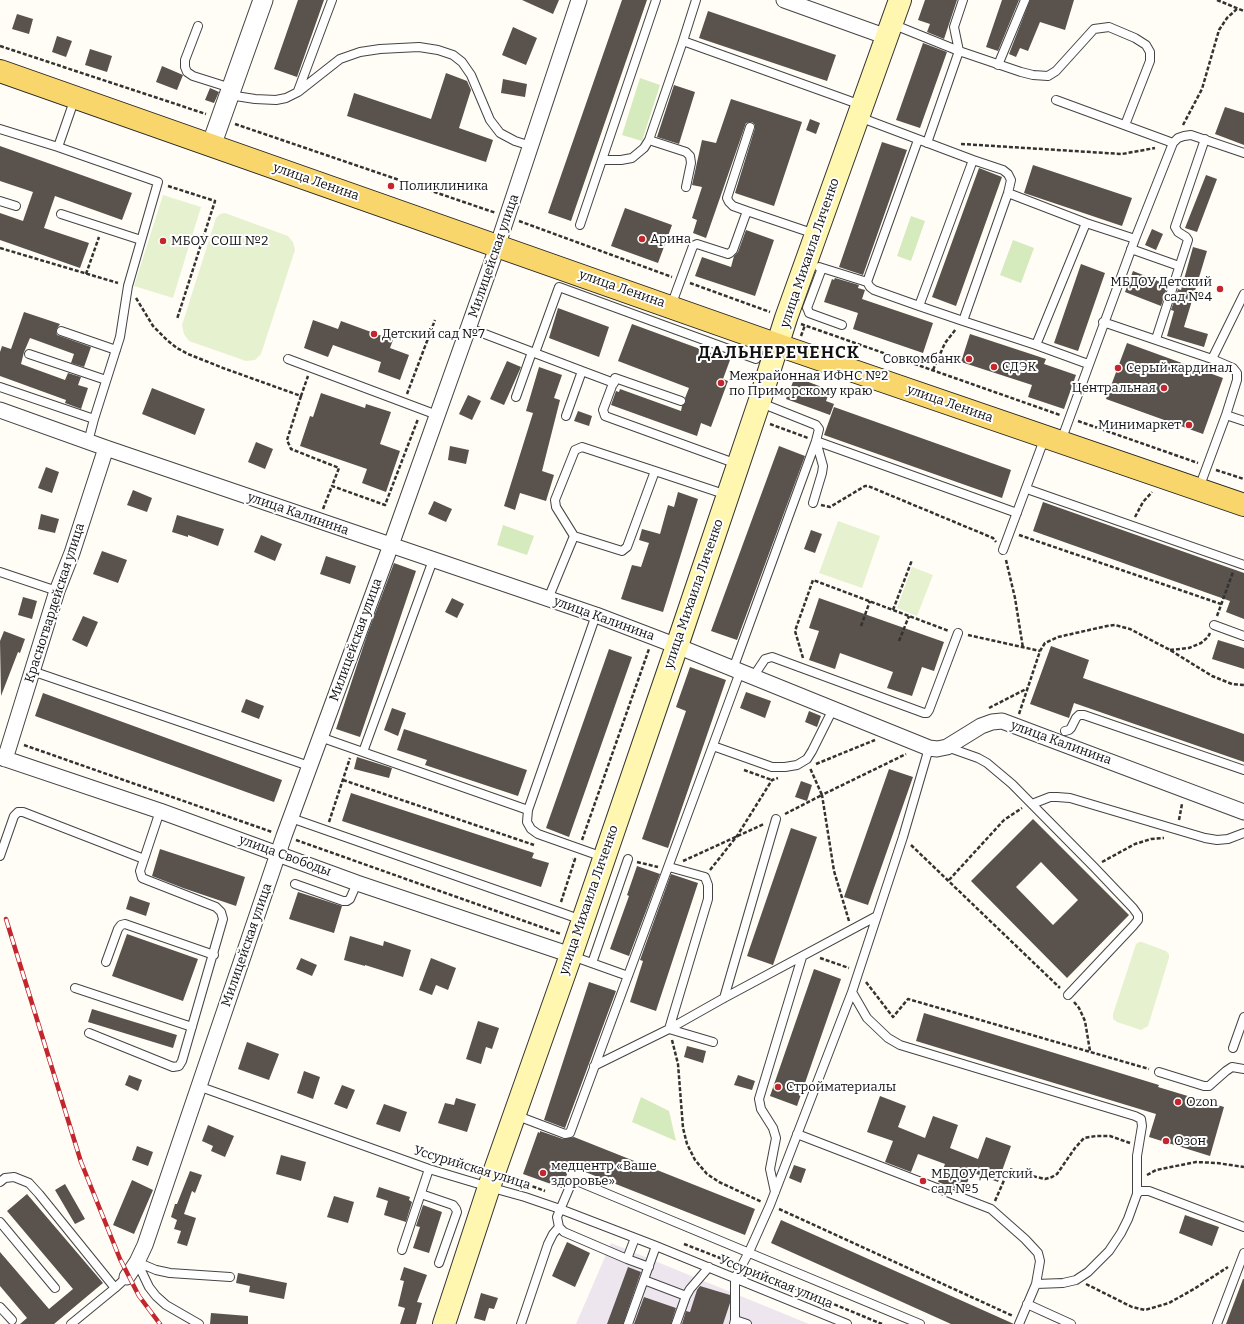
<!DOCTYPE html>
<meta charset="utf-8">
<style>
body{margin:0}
canvas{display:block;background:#fffdf5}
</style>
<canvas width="1244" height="1324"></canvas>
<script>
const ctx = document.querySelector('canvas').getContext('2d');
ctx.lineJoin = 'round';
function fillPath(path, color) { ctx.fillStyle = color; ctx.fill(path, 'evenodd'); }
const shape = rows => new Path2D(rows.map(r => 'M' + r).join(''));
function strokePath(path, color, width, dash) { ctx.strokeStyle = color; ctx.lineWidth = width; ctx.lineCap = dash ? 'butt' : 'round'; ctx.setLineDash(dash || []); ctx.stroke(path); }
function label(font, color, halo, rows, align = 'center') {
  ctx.font = font + ' Bitter,serif'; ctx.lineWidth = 4; ctx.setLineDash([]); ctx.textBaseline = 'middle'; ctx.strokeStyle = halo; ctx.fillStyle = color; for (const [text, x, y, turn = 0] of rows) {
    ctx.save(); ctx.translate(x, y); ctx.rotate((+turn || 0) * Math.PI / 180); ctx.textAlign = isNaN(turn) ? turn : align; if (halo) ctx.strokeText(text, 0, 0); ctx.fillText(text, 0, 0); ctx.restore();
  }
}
fillPath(shape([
 [611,1243,809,1324,576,1324]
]), '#eee6ef');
fillPath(shape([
 [640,78,660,85,642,141,622,135],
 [911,216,925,221,911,261,897,256],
 [1013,240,1034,248,1021,283,1000,275],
 [503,525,534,536,527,555,497,545],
 [641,1097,669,1111,676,1141,632,1122]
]), '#d5ebbd');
fillPath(shape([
 [163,195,201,207,173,298,134,286],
 [225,213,288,236,293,242,295,250,261,354,255,360,246,361,189,341,184,334,182,325,216,218,220,214],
 [838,521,880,536,862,588,819,573],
 [912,567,933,575,917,616,897,608],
 [1139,942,1142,942,1166,951,1169,954,1169,958,1148,1026,1141,1030,1117,1022,1113,1019,1113,1014,1136,944]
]), '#e6f2cf');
fillPath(shape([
 [298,0,324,0,297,77,274,69],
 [522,0,559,0,553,14],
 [622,0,647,0,571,221,548,213],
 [925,0,957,0,944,39,927,32,930,24,918,20],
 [1002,0,1019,0,998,51,986,47],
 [1030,0,1074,0,1065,30,1040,22,1028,51,1020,48,1016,57,1009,54],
 [708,11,836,55,827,81,699,38],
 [17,14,33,19,29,34,12,29],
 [513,27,537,38,526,65,502,55],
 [57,36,72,41,66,57,52,52],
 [923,43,947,52,920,128,896,120],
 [90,49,112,56,107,72,85,65],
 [162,66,183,75,177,90,156,82],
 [446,73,467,81,471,90,459,128,493,140,486,162,347,116,354,93,431,119],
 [503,79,527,84,525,97,501,93],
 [674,85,695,92,679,144,657,137],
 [210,88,219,92,214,103,205,100],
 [731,99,802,122,774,206,735,193,755,128,755,125,752,122,746,123,706,238,693,233,697,220,692,218,702,187,692,185,702,140,716,143],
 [1225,107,1244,113,1244,145,1215,134],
 [810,119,820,123,816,134,806,130],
 [882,142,907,150,863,275,839,267],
 [0,146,132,193,122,220,55,196,44,228,89,243,80,268,0,240,0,213,23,221,33,192,0,181],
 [1033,165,1132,198,1122,226,1024,193],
 [979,168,1002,177,956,306,932,297],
 [1206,175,1217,179,1197,232,1185,228],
 [625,208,672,225,658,263,611,246],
 [1152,229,1163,234,1156,250,1145,245],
 [746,230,774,240,755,296,695,276,702,257,731,267,734,256,738,252],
 [1193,247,1207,251,1184,327,1208,334,1204,347,1167,336,1174,311,1171,310,1178,289,1181,290],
 [1081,264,1105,273,1078,351,1054,343],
 [1133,271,1168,285,1161,306,1125,292],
 [835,278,859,285,858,288,865,290,862,299,933,323,923,353,853,329,858,313,824,302,832,279,834,280],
 [558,308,609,327,599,357,549,338],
 [24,312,60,324,56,330,57,335,91,347,84,367,71,363,74,354,30,338,24,352,21,364,65,380,68,373,81,377,78,385,88,388,81,409,65,403,66,400,0,376,0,352,2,346,11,349],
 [313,320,338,329,341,321,393,340,390,348,409,355,400,380,378,372,381,362,333,345,328,357,304,348],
 [632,324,730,360,723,379,728,381,711,427,701,423,697,436,611,405,616,391,619,392,620,389,681,411,682,406,686,402,685,398,689,388,618,361],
 [970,334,1046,359,1044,364,1076,375,1064,409,1028,397,1032,385,961,362],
 [1127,343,1223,378,1203,434,1106,399],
 [507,361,521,367,504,405,490,399],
 [539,367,562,375,554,398,560,400,542,471,554,475,546,501,520,493,515,510,504,506,533,413,526,411],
 [795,377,830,390,826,401,834,404,830,415,786,399],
 [152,388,205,409,195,435,142,414],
 [321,393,365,408,366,404,391,412,380,444,400,451,386,492,362,483,367,469,300,446,310,416,313,417],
 [468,395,481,401,472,420,459,414],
 [834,407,1011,470,1002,498,824,435],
 [578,411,592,416,589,426,574,421],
 [256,442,273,449,265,469,248,462],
 [450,446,469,450,466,464,448,460],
 [779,446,805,456,737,640,711,631],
 [46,467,59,472,52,493,38,488],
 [133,490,152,498,147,512,127,505],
 [678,492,698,499,663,612,621,599,632,565,641,567,649,543,639,540,642,529,660,534,668,505,674,507],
 [434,501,452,509,446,522,428,514],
 [1043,502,1244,573,1244,619,1226,612,1230,601,1033,531],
 [41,514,59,519,55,533,38,529],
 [177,515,224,529,218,546,188,535,188,537,172,532],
 [811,530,822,534,815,553,804,549],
 [261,535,282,544,275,561,254,552],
 [102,551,127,560,118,583,93,574],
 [326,556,356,566,350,584,320,574],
 [394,563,416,571,360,737,336,729,367,635],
 [23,597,37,601,32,619,18,615],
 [452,598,464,604,457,618,445,612],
 [819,598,944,642,934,671,922,667,912,696,887,688,893,672,840,653,835,669,809,660,819,631,809,628],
 [83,616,98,622,87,647,72,640],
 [4,631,25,639,20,653,18,652,1,696,0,641],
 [1218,640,1244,648,1244,669,1212,659],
 [1051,646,1089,660,1083,678,1244,734,1244,762,1074,703,1069,718,1030,704],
 [609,649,632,657,569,837,546,828],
 [690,667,726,680,668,848,642,839,686,711,676,707],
 [746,692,771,701,765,718,740,708],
 [43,693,282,780,274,802,35,716],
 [246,699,264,706,259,719,241,712],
 [392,708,406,713,398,736,384,730],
 [809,711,821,716,817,727,805,722],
 [404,729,527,770,518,796,425,765,427,760,397,750],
 [357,757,392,768,389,778,354,769],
 [889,769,913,777,868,905,844,897],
 [801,781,812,785,807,801,795,797],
 [351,793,534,853,532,858,549,863,541,887,342,821],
 [1033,819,1129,915,1067,978,971,881],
 [1041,862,1078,900,1053,925,1016,887],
 [791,828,817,837,773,965,747,956],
 [160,849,245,877,236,906,183,888,152,876],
 [637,866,660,874,629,956,610,949,629,896,627,895],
 [671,874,698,883,656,1011,630,1002,643,961,640,960],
 [298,892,342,906,334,933,289,919],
 [130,896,150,903,146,916,126,909],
 [127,934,198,959,183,1001,112,976],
 [350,936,383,946,384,941,411,950,403,977,365,965,365,966,344,960],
 [301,958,317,965,312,976,296,969],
 [431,958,456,968,448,990,436,985,432,995,419,990],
 [814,969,841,979,797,1106,770,1096],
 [589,982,616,991,565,1128,544,1120],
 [92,1009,177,1035,173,1048,88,1022],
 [924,1013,1159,1085,1158,1087,1224,1107,1210,1156,1149,1137,1156,1114,916,1041],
 [478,1021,499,1028,492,1049,486,1047,481,1064,466,1059],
 [247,1042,279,1054,269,1080,238,1069],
 [687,1046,706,1051,703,1063,684,1057],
 [304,1071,320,1077,313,1099,297,1093],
 [129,1075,142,1080,138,1091,125,1085],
 [738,1075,755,1081,752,1090,734,1085],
 [342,1085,355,1090,347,1109,334,1104],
 [880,1096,906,1106,898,1127,925,1138,933,1116,958,1125,950,1148,978,1159,986,1137,1011,1146,998,1182,971,1172,964,1192,938,1182,945,1164,918,1154,911,1172,885,1162,893,1141,867,1132],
 [456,1098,476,1104,467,1132,438,1123,445,1103,454,1105],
 [384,1104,407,1112,400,1132,376,1124],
 [208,1125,234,1136,225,1157,211,1151,213,1146,202,1141],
 [540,1131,563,1139,574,1137,755,1209,745,1235,570,1166,562,1188,523,1174,538,1132,540,1133],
 [137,1146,153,1152,148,1166,132,1160],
 [281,1155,306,1162,301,1181,276,1174],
 [794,1165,806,1169,801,1183,789,1178],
 [190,1171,202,1175,195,1193,192,1191,184,1214,196,1218,187,1246,177,1243,181,1231,174,1229,177,1220,171,1217,175,1204,177,1204],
 [132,1180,153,1190,134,1234,113,1225],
 [65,1184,85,1219,75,1224,55,1190],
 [379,1187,410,1197,409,1200,412,1202,406,1222,384,1215,388,1201,376,1197],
 [27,1194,103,1283,54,1324,20,1324,27,1318,0,1286,0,1252,49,1309,73,1289,7,1211],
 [334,1196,354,1202,348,1223,327,1217],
 [423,1205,442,1212,429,1253,413,1248,420,1227,416,1226],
 [1185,1215,1219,1227,1212,1246,1179,1233],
 [781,1220,1014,1324,951,1324,771,1243],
 [567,1242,590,1253,575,1287,552,1276],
 [404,1267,427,1275,417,1302,422,1303,416,1324,400,1324,405,1308,398,1306,404,1281,400,1280],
 [628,1267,641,1272,623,1324,607,1324],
 [238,1273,287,1283,284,1299,249,1292,250,1286,236,1283],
 [1243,1279,1244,1279,1244,1324,1226,1324],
 [700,1286,730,1295,730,1303,723,1324,682,1324,686,1311,690,1312,697,1290],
 [481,1293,498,1298,494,1309,489,1308,485,1321,474,1318],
 [644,1297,676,1308,671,1324,634,1324],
 [211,1313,248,1316,248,1324,210,1324]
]), '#5a524d');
const service = shape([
 [892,24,959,51,1021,72,1033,75,1048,76,1056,71,1094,29,1109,27,1135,38,1146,45,1150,52,1150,61,1125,125],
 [198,26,185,60,185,67,187,72,193,76,231,88],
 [683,41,696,0],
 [998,65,1025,0],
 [298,91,332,0],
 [229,95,255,99,276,100,286,98,298,92,340,59,360,52,380,49,419,47,438,50,453,55,462,62,471,75,490,120,500,133,515,141,531,146],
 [1056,100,1173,143],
 [859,117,973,160,1003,170,1008,174,1011,180,1008,193,963,321,1036,345,1086,223,1135,239],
 [750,127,727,198,729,202,733,206,747,211,815,234],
 [0,129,58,147,158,182,128,286,120,337,94,419,88,442],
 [649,140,686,152,690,156,691,163,686,187],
 [918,140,867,282,870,287,874,290,919,306],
 [927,143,959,51,954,27,963,0],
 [58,147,75,98],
 [602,160,621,160,632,158,644,148,649,140,683,41,861,105],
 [1008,193,1086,223],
 [0,201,16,206],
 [61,214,141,240],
 [580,225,656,0],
 [1131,249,1179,266],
 [819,267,867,282],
 [822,268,807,308,808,310,809,313,842,325],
 [671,306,693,246,697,244,728,254,730,253,733,250,747,211],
 [963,321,919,306,973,160],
 [1103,322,1212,359],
 [469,328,532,352],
 [61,331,116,350],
 [1156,339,1188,240,1186,237,1178,232,1175,227,1205,139],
 [1036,345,1088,364],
 [535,353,559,287,756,359],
 [29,354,106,380],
 [288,359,437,415],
 [0,387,94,419],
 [516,397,532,352,582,371],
 [681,401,615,378,603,410,605,416,737,464],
 [761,403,816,425,819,429,816,441,1017,513],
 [1226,415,1237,380,1237,373,1233,368,1212,359,1244,294],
 [566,416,582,371,614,383],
 [1061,441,1135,239,1173,143,1178,138,1184,136,1191,135,1244,153],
 [1199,488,1226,415,1244,421],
 [1027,489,1244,565],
 [813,503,822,473,823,466,816,441],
 [574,536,622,551,627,547,655,471,727,495],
 [1003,550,1045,437],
 [0,572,57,591],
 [548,599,574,536,556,507,555,500,575,450,582,447,655,471],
 [1214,625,1244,636],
 [733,669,816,441],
 [32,671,309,766],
 [753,677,765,659,772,657,924,713,927,713,929,710,958,633],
 [1065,731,1069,730,1071,728,1076,718,1079,715,1084,715,1244,770],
 [320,737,528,810,596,615],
 [713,746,772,767,785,767,797,765,807,759,812,751,833,709],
 [947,747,978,758,987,763,1012,784,1094,867,1133,908,1138,915,1138,920,1133,926,1068,995],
 [929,748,903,837,852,992,867,1018,888,1038,900,1045,1135,1116,1141,1119,1142,1126,1137,1156,1137,1194],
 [363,752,433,560],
 [1032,804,1050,797,1057,797,1070,798,1205,838,1217,840,1228,839,1244,833],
 [528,810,527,822,531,829,538,834,603,857],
 [291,818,582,920],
 [0,856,14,816,18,812,23,812,144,859],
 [669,867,705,877,708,885,708,899,669,1029,713,1042],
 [295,884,343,901,347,901,350,899,357,883],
 [572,956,628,976],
 [106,962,118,929,121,925,125,924,214,955],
 [592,963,628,859],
 [75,988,192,1027],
 [724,998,776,819],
 [89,1033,173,1067,179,1066,182,1061,223,919,221,912,216,907,142,878,140,871,160,811],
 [1233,1048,1244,1017],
 [594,1066,669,1029,724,998,877,916],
 [1159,1072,1204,1086,1209,1086,1226,1071,1232,1067,1244,1069],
 [198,1086,429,1169,489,1187,525,1197,560,1209,656,1246,847,1324],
 [515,1115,565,1134,570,1133,740,672],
 [797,1134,991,1209,1025,1239,1038,1253,1040,1261,1036,1284,1019,1324],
 [0,1182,5,1178,14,1177,29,1183,39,1194,115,1288],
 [775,1192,770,1169,776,1138,773,1128,761,1109,759,1099,802,957],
 [421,1194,453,1205,456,1209,457,1212,439,1263],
 [0,1222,55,1288],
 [635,1238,627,1259,564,1232,559,1227,557,1217,571,1184,574,1182,579,1182,920,1324],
 [402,1250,429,1169],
 [627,1259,649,1267],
 [137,1262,156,1270,170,1273,230,1277],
 [137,1262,149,1287,156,1296,166,1305,199,1324],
 [644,1280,686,1296],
 [1036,1284,1063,1283,1076,1280,1088,1272,1109,1251,1121,1233,1128,1219,1137,1194,1140,1191,1149,1191,1244,1227],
 [1027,1304,1071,1324],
 [0,1307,12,1320],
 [735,1320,747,1324],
 [71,1324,115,1288,127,1277],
 [521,1324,548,1244,553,1234,559,1227],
 [628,1324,656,1246],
 [676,1324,686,1296,690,1289,709,1267],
 [734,1324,735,1320,735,1278,749,1252,770,1205,852,992],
 [1217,1324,1244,1253]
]);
const minor = shape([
 [784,0,887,37],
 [0,410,106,448,596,615,677,646,929,748,937,749,947,747,981,726,992,722,1002,721,1244,812],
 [0,757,160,811,357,883,571,955],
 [5,759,57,591,72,553,106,448],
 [127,1277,137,1262,145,1245,284,836,391,545,495,253,579,0]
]);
const tertiary = shape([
 [211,146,263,0]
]);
const secondary = shape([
 [444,1324,489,1187,571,955,680,637,759,403,786,318,900,0]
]);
const primary = shape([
 [0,71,778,345,1244,505]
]);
strokePath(service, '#444', 10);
strokePath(minor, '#444', 17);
strokePath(tertiary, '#444', 21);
strokePath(secondary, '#333', 24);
strokePath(primary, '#222', 24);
strokePath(shape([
 [1217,0,1244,11],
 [0,46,206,114],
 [235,124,496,213],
 [1183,125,1202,89,1219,30,1227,18,1238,8],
 [961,144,1122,154,1155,148],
 [168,186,215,201,177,319],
 [519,221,672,277],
 [0,248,118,283],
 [86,274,99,237],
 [690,283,770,312],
 [136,298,153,326,167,340,177,348,188,354,223,368,301,396,308,376],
 [801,324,1060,415],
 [801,336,805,325],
 [933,370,945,343,956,329],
 [407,394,435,320],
 [301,396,287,440,291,449,339,468,332,486],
 [1078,421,1198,463],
 [770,424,808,438],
 [1216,470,1244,479],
 [821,505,830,507,865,486,868,486,993,538,996,542],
 [323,509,332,486,385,505,418,419],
 [1135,517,1143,502,1152,492],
 [1019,535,1221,604],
 [1006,560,1015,598,1023,648],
 [893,610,912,560],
 [1217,616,1233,572],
 [861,626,870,601],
 [968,635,1040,651],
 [899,641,909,616],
 [1170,650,1189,648,1201,643,1208,637,1210,633],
 [803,658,795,631,813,580,949,631],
 [989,708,1028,688],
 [1019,714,1040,651,1045,643,1058,637,1107,626,1115,625,1130,629,1170,650,1212,676,1232,684,1244,685],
 [24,745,272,832],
 [816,764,875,740],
 [744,770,772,780],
 [343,780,534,845],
 [785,814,822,795,810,768],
 [1179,820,1182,804],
 [329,822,350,758],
 [296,840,561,934],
 [582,840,649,649],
 [911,845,1060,988],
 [683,861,764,824],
 [637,862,658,867],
 [1102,862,1135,844,1151,839,1164,838],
 [710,870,737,836,772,780,778,778],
 [949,880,1004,820,1022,808],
 [561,902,575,859,572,859],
 [849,921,834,871,822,795,906,754],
 [820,958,849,968],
 [866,982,893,1017,908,999,1149,1069],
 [1074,1002,1079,1008,1085,1021,1090,1051],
 [672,1040,678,1064,683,1128,687,1144,695,1160,707,1174,719,1182,762,1202],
 [1147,1175,1156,1170,1196,1162,1217,1163,1244,1167],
 [510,1178,545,1191],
 [995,1201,1009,1169,1032,1176,1045,1179,1052,1177,1057,1174,1075,1148,1084,1138,1096,1136,1110,1136,1130,1143],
 [779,1209,1013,1316],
 [684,1244,733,1263],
 [751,1270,882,1324],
 [1086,1284,1132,1307,1145,1310,1169,1303,1194,1289,1228,1267]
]), '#333', 2.5, [4, 2]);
strokePath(service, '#fff', 8);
strokePath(minor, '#fff', 15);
strokePath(tertiary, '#fff', 19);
strokePath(secondary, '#fff6b0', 22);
strokePath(primary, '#f9d66b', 22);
const rail = shape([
 [6,919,81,1162,120,1259,139,1296,160,1324]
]);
strokePath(rail, '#c4262e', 4.5);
strokePath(rail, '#fff', 3, [9]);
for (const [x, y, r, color] of [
 [391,186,4,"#c4262e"],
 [642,239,4,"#c4262e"],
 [163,241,4,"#c4262e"],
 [1220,289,4,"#c4262e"],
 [374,334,4,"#c4262e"],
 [969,359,4,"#c4262e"],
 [994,367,4,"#c4262e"],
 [1118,368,4,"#c4262e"],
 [721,383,4,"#c4262e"],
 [1164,388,4,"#c4262e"],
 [1189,425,4,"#c4262e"],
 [778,1087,4,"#c4262e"],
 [1178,1102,4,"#c4262e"],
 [1166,1141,4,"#c4262e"],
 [543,1173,4,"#c4262e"],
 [923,1181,4,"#c4262e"]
]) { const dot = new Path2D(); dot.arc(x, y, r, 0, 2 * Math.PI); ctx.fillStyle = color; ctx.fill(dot); strokePath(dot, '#fff', 1.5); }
label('13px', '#111', '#fff', [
 ["улица Ленина",316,182,19],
 ["улица Михаила Личенко",810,253,-71],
 ["Милицейская улица",494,256,-71],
 ["улица Ленина",622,289,19],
 ["улица Ленина",950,404,19],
 ["улица Калинина",298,514,19],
 ["улица Михаила Личенко",694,594,-71],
 ["Красногвардейская улица",55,603,-72],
 ["улица Калинина",604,619,20],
 ["Милицейская улица",356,640,-70],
 ["улица Калинина",1061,743,20],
 ["улица Свободы",285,856,20],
 ["улица Михаила Личенко",589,900,-71],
 ["Милицейская улица",247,945,-71],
 ["Уссурийская улица",472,1168,17],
 ["Уссурийская улица",776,1282,22]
]);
label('13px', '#111', '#fff', [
 ["Поликлиника",399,186],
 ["Арина",650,239],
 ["МБОУ СОШ №2",171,241],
 ["МБДОУ Детский",1212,282,"right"],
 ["сад №4",1212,297,"right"],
 ["Детский сад №7",382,334],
 ["Совкомбанк",961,359,"right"],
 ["СДЭК",1002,367],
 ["Серый кардинал",1126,368],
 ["Межрайонная ИФНС №2",729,376],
 ["по Приморскому краю",729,391],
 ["Центральная",1156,388,"right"],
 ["Минимаркет",1181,425,"right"],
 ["Стройматериалы",786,1087],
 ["Ozon",1186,1102],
 ["Озон",1174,1141],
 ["медцентр «Ваше",551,1166],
 ["здоровье»",551,1181],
 ["МБДОУ Детский",931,1174],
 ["сад №5",931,1189]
], 'left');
ctx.letterSpacing = '1px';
label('bold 17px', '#111', '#fff', [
 ["ДАЛЬНЕРЕЧЕНСК",779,353]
]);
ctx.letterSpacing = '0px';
</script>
